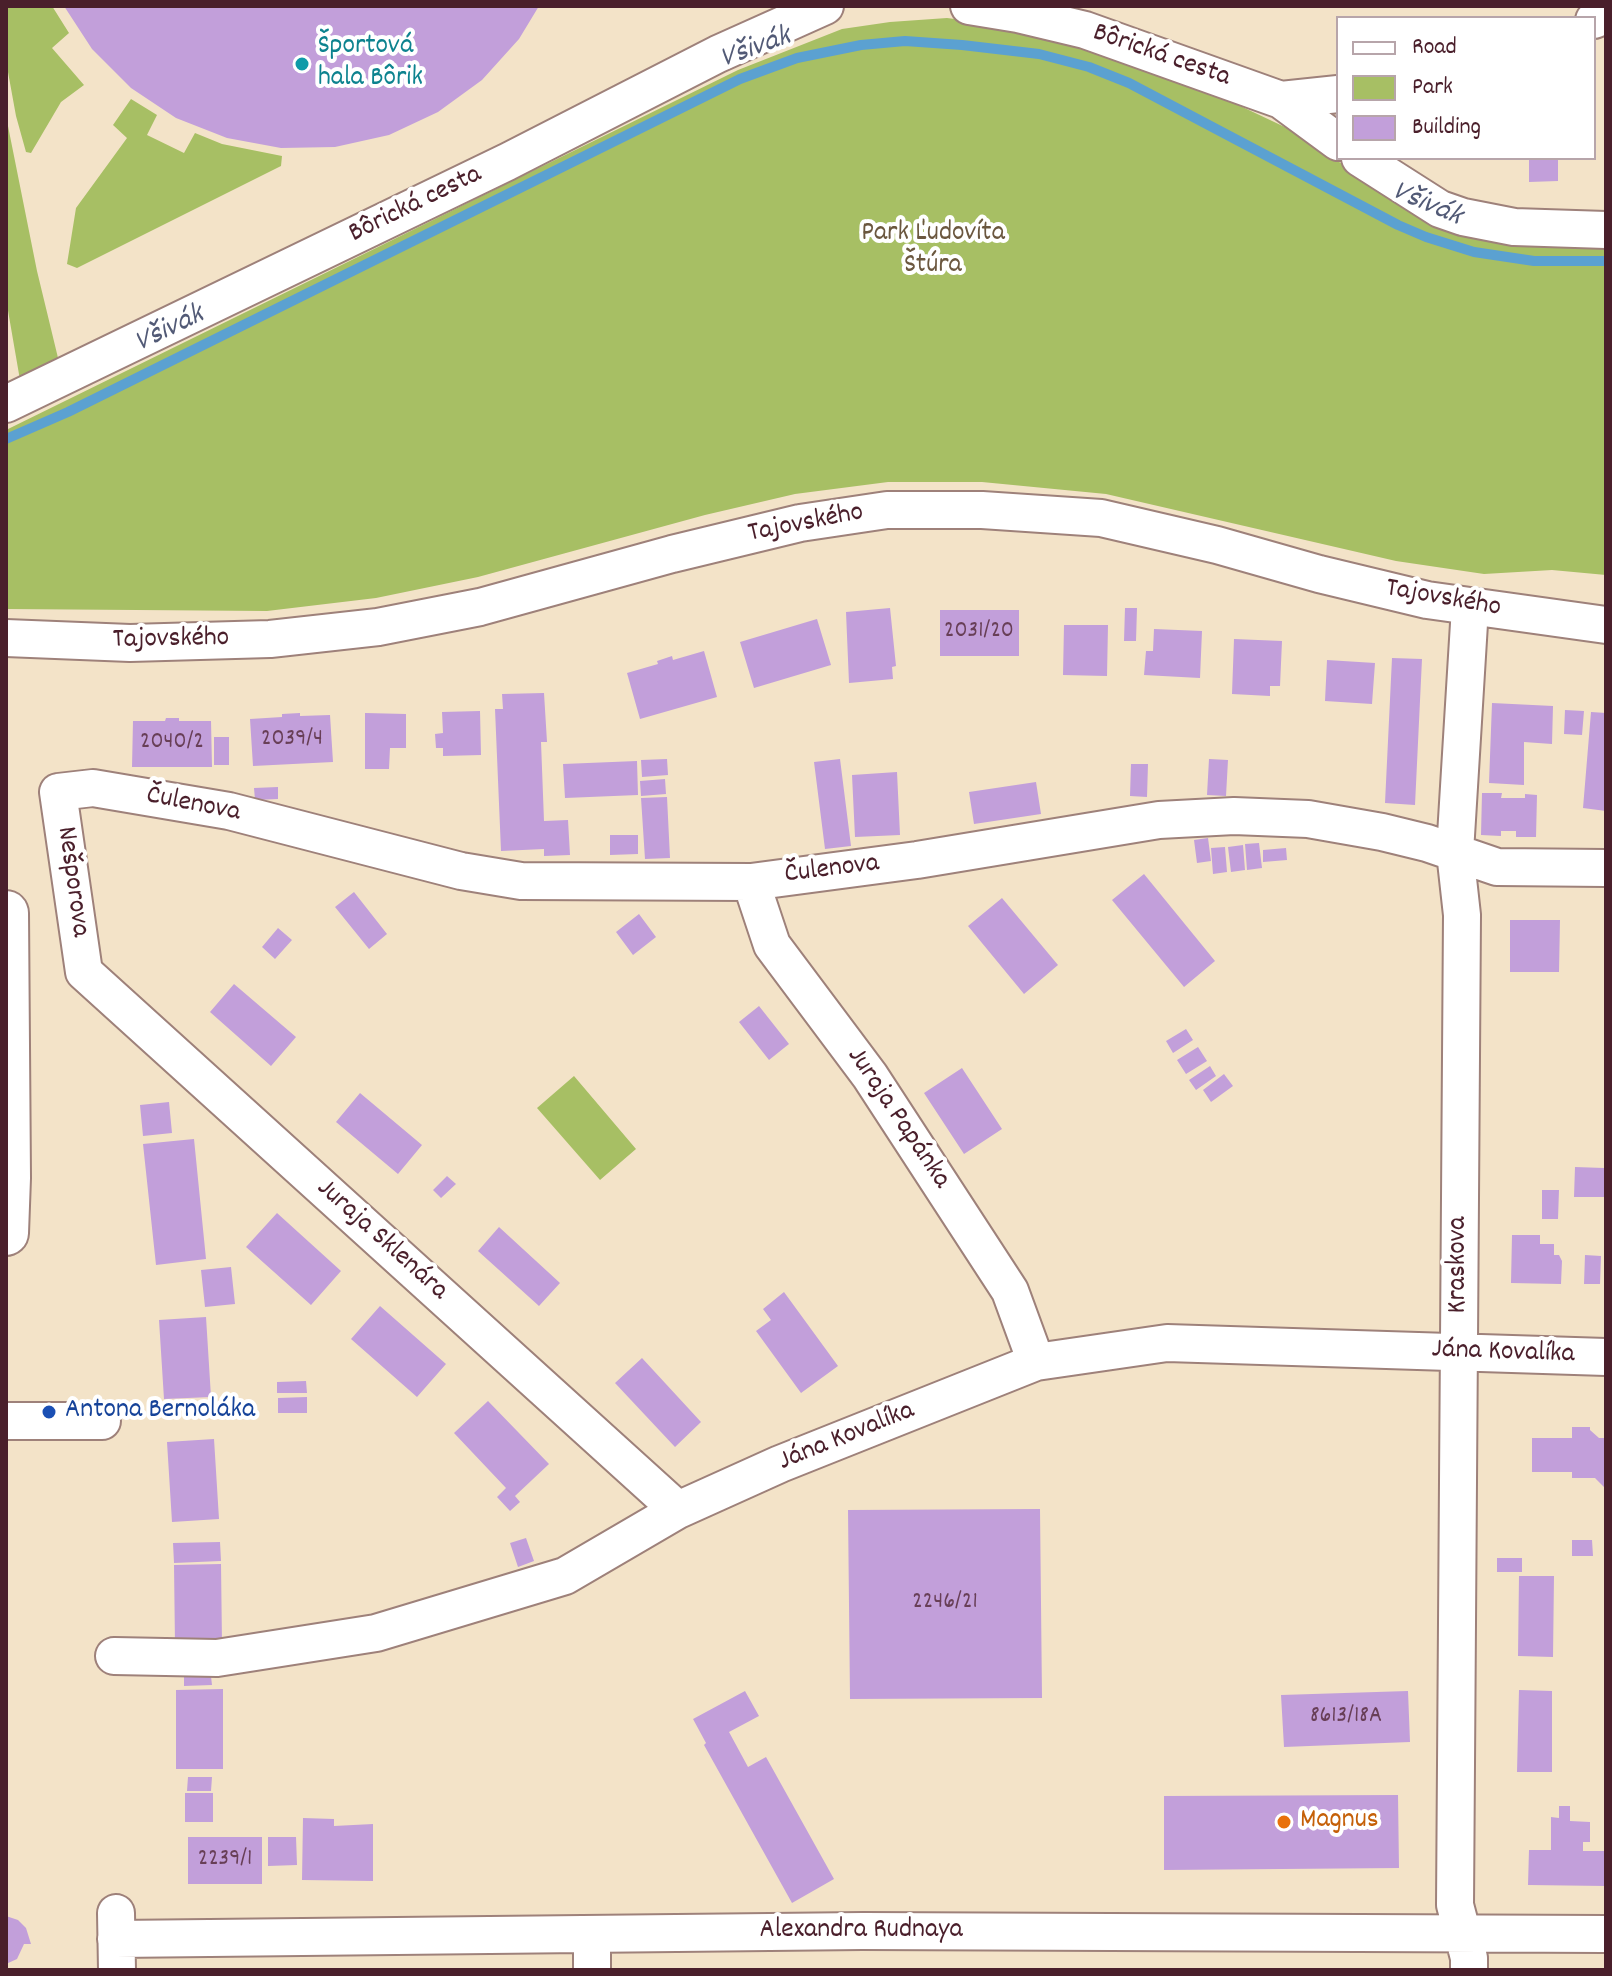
<!DOCTYPE html>
<meta charset="utf-8">
<style>
body{margin:0}
#map{position:relative;width:1612px;height:1976px;overflow:hidden;background:#f3e3c8;font-family:Dekko,sans-serif}
canvas{display:block}
.frame{position:absolute;inset:0;border:8px solid #4a1f2b;pointer-events:none}
.legend{position:absolute;left:1336px;top:16px;width:260px;height:144px;box-sizing:border-box;background:#fff;border:2px solid #b7a5aa;margin:0;padding:10px 14px;list-style:none;font-size:24px;color:#4a1f2b}
.legend li{display:flex;align-items:center;gap:16px;height:40px}
.legend b{width:40px;border:2px solid #b7a5aa}
</style>
<div id="map">
<canvas width="1612" height="1976"></canvas>
<div class="frame"></div>
<ul class="legend">
<li><b style="height:10px;background:#fff"></b>Road</li>
<li><b style="height:22px;background:#a7bf64"></b>Park</li>
<li><b style="height:22px;background:#c29fda"></b>Building</li>
</ul>
</div>
<script>
const ctx = document.querySelector('canvas').getContext('2d');
ctx.lineJoin = 'round';
function fillPath(path, color) { ctx.fillStyle = color; ctx.fill(path, 'evenodd'); }
const shape = rows => new Path2D(rows.map(r => 'M' + r).join(''));
function strokePath(path, color, width, dash) { ctx.strokeStyle = color; ctx.lineWidth = width; ctx.lineCap = dash ? 'butt' : 'round'; ctx.setLineDash(dash || []); ctx.stroke(path); }
function label(font, color, halo, rows, align = 'center') {
  ctx.font = font + ' Dekko,sans-serif'; ctx.lineWidth = 8; ctx.setLineDash([]); ctx.textBaseline = 'middle'; ctx.strokeStyle = halo; ctx.fillStyle = color; for (const [text, x, y, turn = 0] of rows) {
    ctx.save(); ctx.translate(x, y); ctx.rotate((+turn || 0) * Math.PI / 180); ctx.textAlign = isNaN(turn) ? turn : align; if (halo) ctx.strokeText(text, 0, 0); ctx.fillText(text, 0, 0); ctx.restore();
  }
}
fillPath(shape([
 [6,6,52,6,69,33,52,48,84,85,61,102,31,153,26,152,16,116,6,61],
 [947,18,1017,27,1091,46,1234,103,1289,129,1403,204,1606,242,1606,575,1552,570,1484,574,1396,561,1106,494,982,482,888,482,795,494,705,515,478,577,376,598,267,611,6,609,6,430,738,70,842,29,890,22],
 [131,99,157,115,147,135,184,153,195,133,222,144,282,156,281,166,77,268,67,264,76,208,127,138,113,125],
 [6,116,37,271,59,362,20,380,6,299],
 [574,1076,636,1149,600,1180,537,1108]
]), '#a7bf64');
strokePath(shape([
 [6,439,68,412,740,79,797,58,861,45,905,41,962,45,1039,54,1089,67,1129,83,1398,225,1426,237,1474,252,1534,261,1606,261]
]), '#5ba1d1', 10);
fillPath(shape([
 [64,6,539,6,519,39,482,80,438,112,389,135,335,147,281,148,227,138,176,118,131,88,92,49],
 [1529,158,1558,158,1558,181,1529,182],
 [890,608,896,666,892,667,893,679,849,683,846,612],
 [1125,608,1137,608,1136,641,1124,641],
 [940,610,1019,610,1019,656,940,656],
 [817,619,831,665,754,688,740,642],
 [1064,625,1108,625,1107,676,1063,675],
 [1154,629,1202,631,1200,678,1144,675,1146,651,1153,651],
 [1234,639,1282,641,1280,686,1270,686,1270,696,1232,694],
 [704,651,717,697,640,719,627,673,658,664,657,661,672,656,673,660],
 [1392,658,1422,659,1415,805,1385,803],
 [1327,660,1375,663,1372,704,1325,701],
 [544,693,547,742,541,742,544,821,568,820,570,855,544,856,544,849,501,851,495,709,503,709,502,694],
 [1492,703,1553,706,1552,744,1524,742,1524,785,1489,783],
 [1565,710,1584,711,1582,735,1564,734],
 [480,711,481,755,443,756,443,748,436,748,435,734,443,733,442,712],
 [1591,712,1606,713,1606,811,1583,808],
 [300,713,300,716,330,715,333,762,253,766,250,719,282,717,282,714],
 [365,713,406,714,406,748,390,748,389,769,365,769],
 [166,718,179,718,179,721,211,721,212,767,132,767,133,721,165,721],
 [214,737,229,737,229,765,214,765],
 [667,759,668,775,642,777,641,760],
 [840,759,851,846,825,849,814,762],
 [1209,759,1228,760,1226,796,1207,795],
 [637,761,638,795,565,798,563,764],
 [1131,764,1148,764,1147,797,1130,796],
 [897,772,900,835,855,837,852,775],
 [665,779,666,794,641,796,640,781],
 [1036,782,1041,814,974,824,969,792],
 [278,787,278,799,255,800,254,788],
 [1482,793,1502,793,1501,798,1525,798,1525,794,1537,795,1536,837,1516,837,1516,831,1501,831,1501,836,1481,835],
 [667,797,670,858,645,859,641,798],
 [610,835,638,835,638,854,610,855],
 [1208,838,1211,861,1197,863,1194,840],
 [1259,843,1262,868,1247,870,1245,844],
 [1243,845,1245,870,1231,872,1228,847],
 [1225,847,1227,872,1213,874,1211,848],
 [1286,848,1287,860,1263,862,1263,850],
 [1144,874,1215,961,1184,987,1112,900],
 [354,892,387,934,369,949,335,907],
 [1002,898,1058,965,1024,994,968,926],
 [639,914,656,937,633,955,616,932],
 [1510,920,1560,920,1559,972,1510,972],
 [278,928,292,940,275,959,262,947],
 [234,984,296,1037,271,1066,210,1012],
 [759,1006,789,1044,769,1060,739,1022],
 [1186,1029,1193,1040,1173,1053,1166,1041],
 [1198,1047,1207,1061,1186,1074,1177,1060],
 [1210,1066,1216,1076,1196,1090,1189,1080],
 [962,1068,1002,1129,964,1154,924,1093],
 [1224,1074,1233,1086,1211,1102,1203,1090],
 [360,1093,422,1145,398,1174,336,1122],
 [169,1102,172,1133,143,1136,140,1105],
 [194,1139,206,1259,156,1265,143,1144],
 [1575,1167,1604,1168,1604,1197,1574,1197],
 [447,1176,456,1184,441,1198,433,1190],
 [1542,1190,1559,1190,1558,1219,1542,1219],
 [277,1213,341,1271,311,1305,246,1247],
 [499,1227,560,1283,539,1306,478,1251],
 [1512,1235,1540,1235,1540,1244,1554,1244,1554,1255,1559,1255,1562,1261,1561,1284,1511,1283],
 [1585,1255,1601,1256,1600,1284,1584,1284],
 [231,1267,235,1304,205,1307,201,1270],
 [784,1292,838,1366,801,1393,756,1331,771,1320,763,1309],
 [380,1306,446,1364,417,1397,351,1339],
 [206,1317,211,1397,164,1399,159,1320],
 [642,1358,701,1422,675,1447,615,1383],
 [306,1381,307,1393,277,1393,277,1382],
 [307,1397,307,1413,278,1413,278,1398],
 [488,1401,549,1464,515,1496,520,1502,510,1511,497,1497,506,1488,454,1433],
 [1572,1427,1590,1427,1590,1430,1599,1438,1606,1438,1606,1489,1595,1478,1572,1478,1572,1472,1532,1472,1532,1438,1572,1438],
 [214,1439,219,1519,172,1522,167,1442],
 [1040,1509,1042,1698,850,1699,848,1510],
 [526,1538,534,1561,518,1567,510,1543],
 [1572,1540,1592,1540,1593,1556,1572,1556],
 [220,1542,221,1561,174,1563,173,1543],
 [1497,1558,1522,1558,1522,1572,1497,1572],
 [221,1564,222,1644,175,1645,174,1565],
 [1519,1576,1554,1576,1553,1657,1518,1656],
 [210,1668,212,1685,184,1686,184,1670],
 [223,1689,223,1769,176,1769,176,1690],
 [1519,1690,1552,1691,1552,1772,1517,1772],
 [745,1691,759,1716,729,1732,748,1767,766,1757,834,1879,792,1903,704,1745,706,1743,693,1719],
 [1408,1691,1410,1742,1284,1747,1281,1695],
 [188,1777,212,1777,211,1791,187,1791],
 [185,1793,213,1793,213,1822,185,1822],
 [1398,1795,1399,1868,1164,1870,1164,1796],
 [1559,1806,1570,1806,1570,1821,1590,1822,1590,1842,1583,1842,1583,1851,1606,1851,1606,1886,1528,1885,1529,1850,1551,1850,1551,1817,1559,1818],
 [303,1818,334,1819,334,1826,373,1824,373,1881,302,1880],
 [188,1837,262,1837,262,1884,188,1884],
 [268,1837,296,1837,297,1865,268,1866],
 [6,1916,18,1920,26,1928,31,1944,24,1944,17,1959,6,1964]
]), '#c29fda');
const street = shape([
 [969,6,1018,14,1085,30,1281,100,1338,142],
 [1594,20,1606,15],
 [1281,100,1338,94],
 [1360,158,1440,209,1463,217,1514,227,1606,230],
 [6,404,507,162,718,54,825,6],
 [6,638,130,643,270,639,378,627,480,607,672,554,800,523,887,510,982,510,1101,518,1217,545,1319,574,1427,600,1606,625],
 [751,882,772,945,870,1076,1010,1291,1036,1362],
 [6,1421,102,1421],
 [678,1510,84,972,58,792,93,788,229,811,461,871,521,881,751,882,917,860,1159,820,1234,816,1308,819,1382,832,1427,843,1497,867,1606,868],
 [114,1656,217,1658,376,1633,565,1576,678,1510,780,1464,1036,1362,1167,1343,1606,1357],
 [116,1913,117,1970],
 [592,1934,592,1970],
 [116,1939,863,1931,1606,1934],
 [1469,1970,1469,1958,1455,1905,1462,915,1455,852,1470,607]
]);
const primary = shape([
 [6,913,8,1178,6,1233]
]);
strokePath(street, '#9e817a', 40);
strokePath(primary, '#9e817a', 48);
strokePath(street, '#fff', 36);
strokePath(primary, '#fff', 44);
for (const [x, y, r, color] of [
 [302,64,8,"#0f9aa8"],
 [49,1412,8,"#1a4fb4"],
 [1284,1822,8,"#e8710a"]
]) { const dot = new Path2D(); dot.arc(x, y, r, 0, 2 * Math.PI); ctx.fillStyle = color; ctx.fill(dot); strokePath(dot, '#fff', 3); }
label('24px', '#683f57', null, [
 ["2031/20",979,633],
 ["2039/4",292,741],
 ["2040/2",172,744],
 ["2246/21",945,1604],
 ["8613/18A",1346,1718],
 ["2239/1",225,1861]
]);
label('28px', '#0d838f', '#fff', [
 ["Športová",318,48],
 ["hala Bôrik",318,80]
], 'left');
label('28px', '#4a1f2b', '#fff', [
 ["Bôrická cesta",1161,57,19],
 ["Bôrická cesta",416,206,-26],
 ["Tajovského",806,525,-11],
 ["Tajovského",1443,600,10],
 ["Tajovského",171,641,-1],
 ["Čulenova",193,806,11],
 ["Čulenova",832,871,-7],
 ["Nešporova",71,882,82],
 ["Juraja Papánka",897,1119,56],
 ["Juraja Sklenára",381,1241,42],
 ["Kraskova",1460,1265,-90],
 ["Jána Kovalíka",1503,1354,2],
 ["Jána Kovalíka",847,1438,-22],
 ["Alexandra Rudnaya",861,1932]
]);
label('28px', '#6b573f', '#fff', [
 ["Park Ľudovíta",933,235],
 ["Štúra",933,267]
]);
label('28px', '#164399', '#fff', [
 ["Antona Bernoláka",65,1412]
], 'left');
label('28px', '#c56008', '#fff', [
 ["Magnus",1300,1822]
], 'left');
label('italic 30px', '#525a76', '#fff', [
 ["Všivák",756,50,-20],
 ["Všivák",1426,206,23],
 ["Všivák",170,331,-26]
]);
</script>
